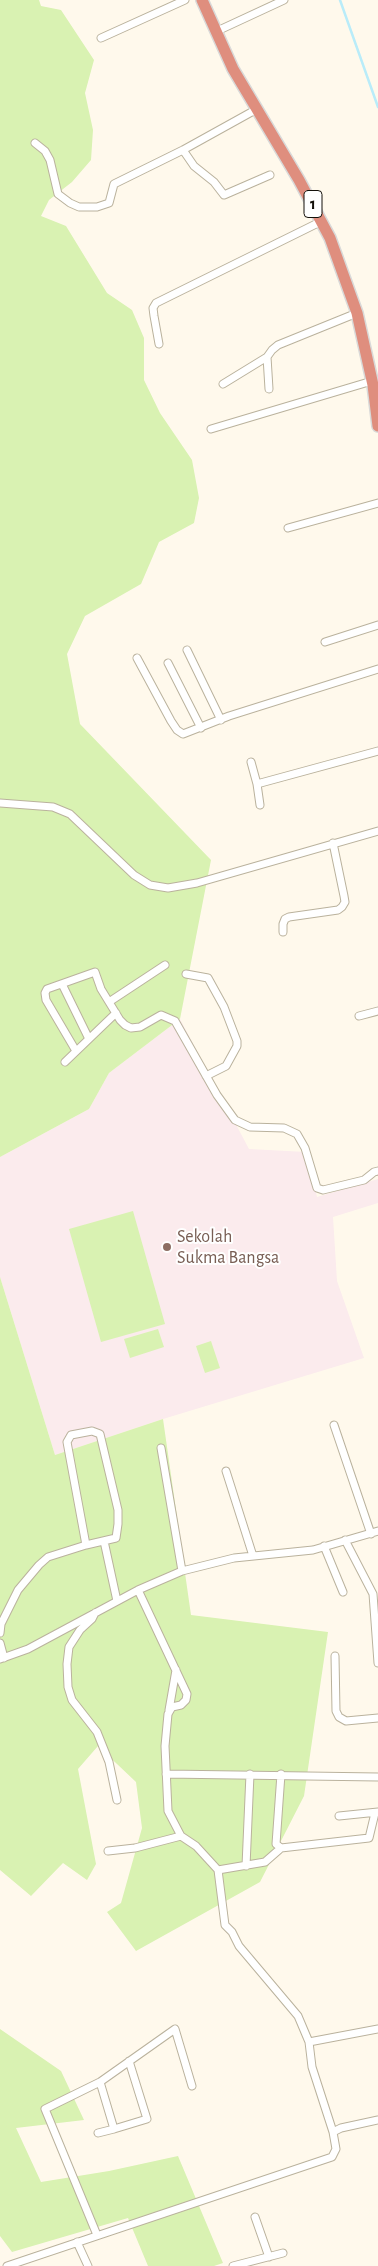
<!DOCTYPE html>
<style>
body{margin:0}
canvas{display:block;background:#fff9ec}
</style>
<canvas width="378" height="2266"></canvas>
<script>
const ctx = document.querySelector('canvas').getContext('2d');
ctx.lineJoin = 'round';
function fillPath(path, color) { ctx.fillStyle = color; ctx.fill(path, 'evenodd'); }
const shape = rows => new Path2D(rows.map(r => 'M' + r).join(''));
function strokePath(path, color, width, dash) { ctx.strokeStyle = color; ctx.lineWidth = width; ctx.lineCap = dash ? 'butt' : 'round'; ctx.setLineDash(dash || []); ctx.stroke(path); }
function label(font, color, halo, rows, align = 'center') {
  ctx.font = font + ' "Alegreya Sans",sans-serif'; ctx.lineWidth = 4; ctx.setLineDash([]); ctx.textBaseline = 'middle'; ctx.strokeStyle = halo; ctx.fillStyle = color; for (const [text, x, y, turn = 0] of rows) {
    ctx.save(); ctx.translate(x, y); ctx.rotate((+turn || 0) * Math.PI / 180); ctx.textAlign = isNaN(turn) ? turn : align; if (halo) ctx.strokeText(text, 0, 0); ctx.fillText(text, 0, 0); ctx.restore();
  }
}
fillPath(shape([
 [180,1019,249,1149,306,1152,317,1197,378,1179,378,1203,333,1217,337,1281,364,1358,163,1419,55,1455,0,1277,0,1157,89,1109,109,1073]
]), '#fbebed');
fillPath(shape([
 [0,0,39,0,41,6,61,10,94,60,85,93,93,130,91,160,72,182,49,200,41,216,66,226,107,293,132,310,144,338,144,380,160,413,192,460,199,498,194,523,159,542,141,584,85,616,67,654,80,724,211,860,180,1019,109,1073,89,1109,0,1157],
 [133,1211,165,1324,101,1342,69,1229],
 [0,1277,55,1455,163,1419,191,1615,328,1632,304,1796,260,1882,136,1951,107,1912,121,1903,142,1828,136,1782,98,1746,78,1769,96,1864,87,1880,63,1863,31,1896,0,1870],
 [158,1329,164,1347,130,1358,124,1339],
 [211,1341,220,1368,205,1373,196,1346],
 [0,2029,61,2071,84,2120,16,2128,41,2182,109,2171,178,2156,223,2263,214,2266,148,2266,128,2218,12,2252,0,2236]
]), '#d9f2b2');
strokePath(shape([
 [340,0,378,107]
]), '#b9ecf9', 2.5);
const minor = shape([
 [215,32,284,0],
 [101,38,185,0],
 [35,143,45,151,50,160,58,194,70,203,79,207,97,207,109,203,114,184,183,150,257,109],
 [183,150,194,166,214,182,224,195,270,175],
 [159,344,154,316,153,308,156,303,322,221],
 [223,384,267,357],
 [269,389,267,357,272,350,278,345,357,313],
 [211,429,372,381],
 [288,528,378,503],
 [325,642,378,625],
 [187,650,221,720],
 [137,658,171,721,177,730,183,734,229,716,378,669],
 [168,663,201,728],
 [251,762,257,784,260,805],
 [257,784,378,751],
 [0,803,53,807,70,814,134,875,150,885,168,888,197,883,378,831],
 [283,932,283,924,285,919,289,917,338,910,342,907,345,902,344,896,333,843],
 [186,974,208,978,224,1007,237,1041,237,1046,226,1066,206,1076],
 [62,984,89,1039],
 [109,1002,165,965],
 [359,1016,378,1011],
 [76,1051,46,1000,45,993,47,989,95,972,101,989,120,1020,125,1025,131,1028,140,1027,161,1015,175,1021,217,1095,235,1120,250,1127,284,1128,297,1134,305,1148,317,1188,323,1190,364,1180,374,1172,378,1171],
 [65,1062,116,1013],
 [334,1425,371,1534],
 [92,1431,100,1434,118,1510,118,1524,116,1538,86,1545,67,1442,71,1435,92,1431],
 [161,1448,182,1571],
 [226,1471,253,1556],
 [345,1540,373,1594,378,1663],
 [104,1541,117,1601],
 [324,1546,343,1592],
 [138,1590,187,1694,186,1700,181,1705,172,1707,168,1714,165,1746,168,1811,181,1836,196,1846,218,1870,225,1925,232,1932,239,1946,298,2016,309,2042,312,2067,333,2132],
 [95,1613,92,1619,80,1630,69,1647,67,1664,68,1687,72,1700,97,1732,109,1762,117,1800],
 [0,1633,1,1624,18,1590,39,1565,48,1557,86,1545],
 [0,1643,4,1658],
 [335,1656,336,1711,339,1717,346,1721,378,1718],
 [0,1659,28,1649,138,1590,182,1571,234,1558,313,1550,378,1531],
 [169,1710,176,1670],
 [166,1774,378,1777],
 [281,1774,276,1844,281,1848,369,1838,375,1813],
 [339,1816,378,1812],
 [108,1851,135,1848,181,1836],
 [246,1866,250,1774],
 [218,1870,265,1862,281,1848],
 [309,2042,378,2029],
 [100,2082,114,2129,147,2119,129,2061],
 [98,2133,114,2129],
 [255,2217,269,2257],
 [97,2235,45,2109,100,2082,175,2029,192,2086],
 [77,2242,88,2266],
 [7,2266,332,2157,336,2149,333,2132,341,2128,378,2120],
 [233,2266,283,2253]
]);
const trunk = shape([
 [202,0,233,69,299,180,330,238,357,313,373,385,378,426]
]);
strokePath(minor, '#bab29d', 9);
strokePath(trunk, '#d9d9d8', 14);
strokePath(minor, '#fff', 7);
strokePath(trunk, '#df8e7e', 11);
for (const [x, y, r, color] of [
 [167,1247,5,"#8d6e63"]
]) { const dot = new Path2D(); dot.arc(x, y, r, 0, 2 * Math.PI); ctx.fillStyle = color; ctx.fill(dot); strokePath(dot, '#fff', 2); }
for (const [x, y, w] of [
 [313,204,18]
]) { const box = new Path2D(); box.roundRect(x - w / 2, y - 13.5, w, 27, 4); ctx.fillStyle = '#fff'; ctx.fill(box); strokePath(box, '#14110a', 1); }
label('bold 16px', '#14110a', null, [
 ["1",313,204]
]);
label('18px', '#785e54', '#fff', [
 ["Sekolah",177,1237],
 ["Sukma Bangsa",177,1258]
], 'left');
</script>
